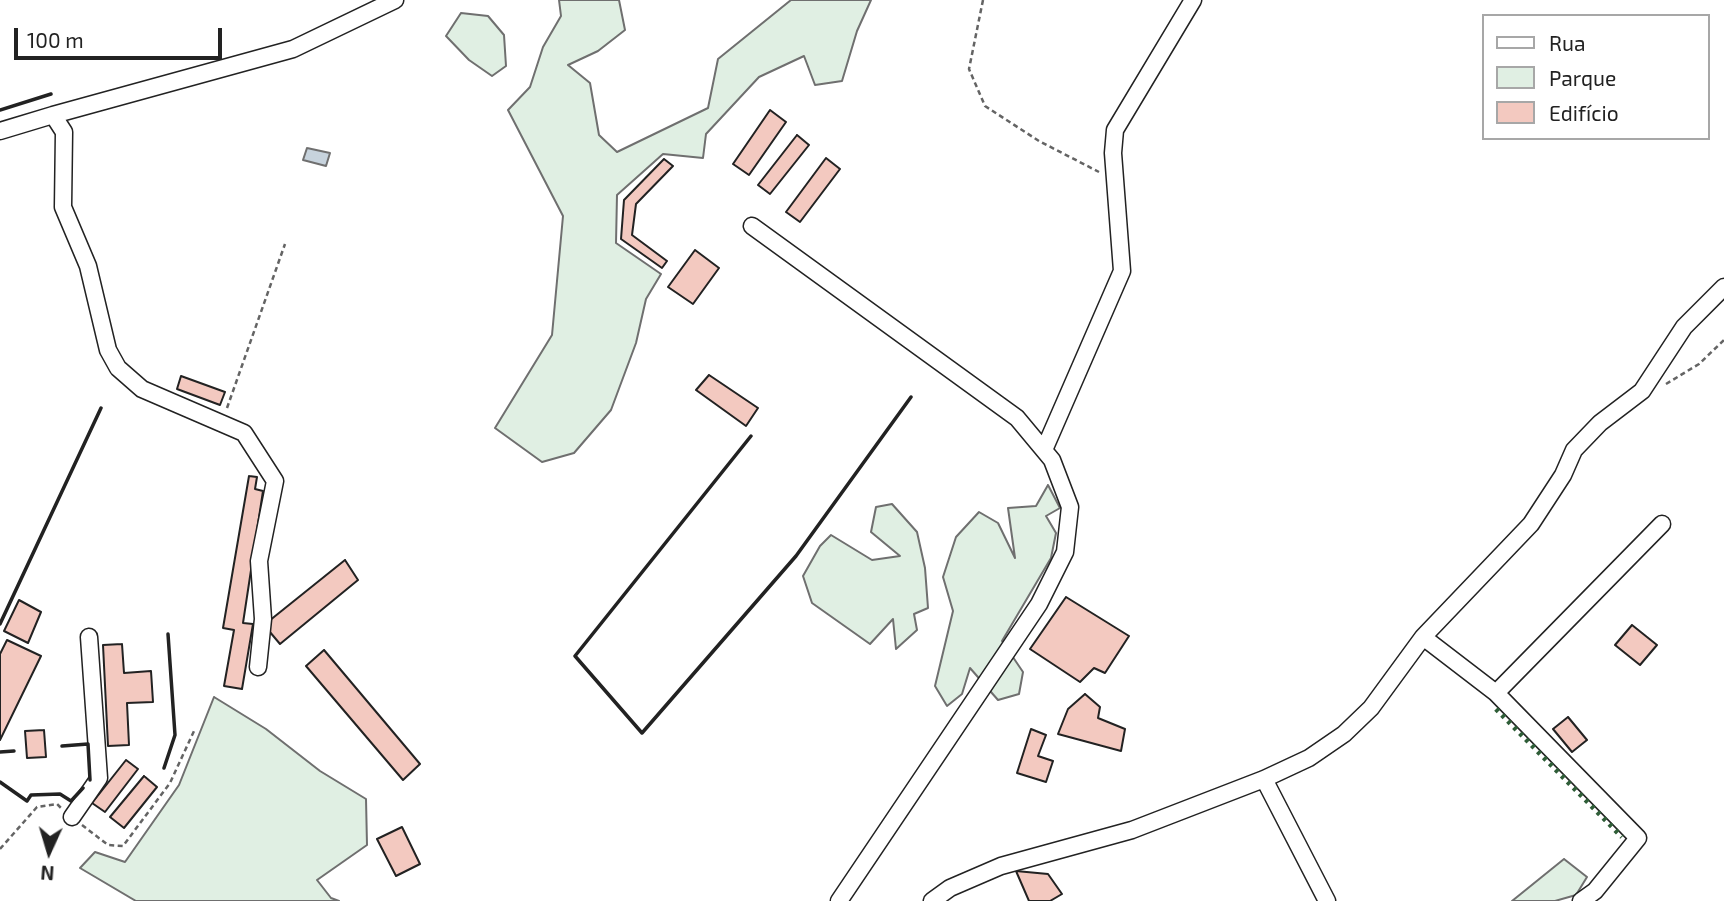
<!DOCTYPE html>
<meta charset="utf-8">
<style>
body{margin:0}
#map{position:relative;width:1724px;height:901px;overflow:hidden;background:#fff;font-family:"Exo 2",sans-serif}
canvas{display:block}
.legend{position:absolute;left:1482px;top:14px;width:228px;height:126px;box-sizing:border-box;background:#fff;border:2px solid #a7a7a7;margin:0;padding:9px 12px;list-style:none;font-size:21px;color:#222}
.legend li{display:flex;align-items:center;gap:14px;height:35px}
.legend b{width:35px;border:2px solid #a7a7a7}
.north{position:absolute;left:14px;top:817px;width:70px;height:70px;-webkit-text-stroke:5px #fff;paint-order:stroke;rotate:184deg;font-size:19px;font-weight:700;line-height:28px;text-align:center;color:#222}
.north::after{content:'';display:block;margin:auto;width:24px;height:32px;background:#222;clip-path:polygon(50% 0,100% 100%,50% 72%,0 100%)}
.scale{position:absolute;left:14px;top:28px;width:208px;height:32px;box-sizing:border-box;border:4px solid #222;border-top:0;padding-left:9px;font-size:21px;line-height:24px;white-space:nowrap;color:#222;-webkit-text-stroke:5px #fff;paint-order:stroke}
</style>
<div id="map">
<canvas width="1724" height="901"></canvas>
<ul class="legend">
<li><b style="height:9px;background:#fff"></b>Rua</li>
<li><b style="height:19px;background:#e0efe3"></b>Parque</li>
<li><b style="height:19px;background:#f3c9c0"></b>Edifício</li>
</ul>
<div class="north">N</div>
<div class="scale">100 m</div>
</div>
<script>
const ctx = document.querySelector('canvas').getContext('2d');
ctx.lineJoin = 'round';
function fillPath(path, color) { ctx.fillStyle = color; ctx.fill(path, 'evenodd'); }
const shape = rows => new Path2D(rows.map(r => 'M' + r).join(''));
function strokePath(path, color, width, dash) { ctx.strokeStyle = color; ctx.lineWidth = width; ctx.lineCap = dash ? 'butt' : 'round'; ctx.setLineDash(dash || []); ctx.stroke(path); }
const green = shape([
 [559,0,619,0,625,30,598,51,568,65,590,83,599,135,617,152,708,108,718,59,791,0,871,0,857,31,842,81,815,85,804,56,759,77,706,134,703,158,663,154,617,195,616,243,661,274,646,299,636,343,611,410,574,453,542,462,495,428,552,335,563,216,508,110,530,87,543,47,561,16,559,0],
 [461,13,488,16,504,35,506,66,492,76,469,60,446,36,461,13],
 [1048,485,1060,508,1046,516,1056,533,1051,558,1002,641,1023,672,1019,694,998,700,970,668,962,694,947,706,935,686,953,611,943,577,956,537,979,512,998,523,1015,558,1008,508,1036,506,1048,485],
 [892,504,917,532,925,568,928,608,914,614,917,630,896,649,893,619,870,644,812,603,803,576,820,546,831,535,872,560,900,556,871,532,876,507,892,504],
 [214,697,266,729,320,771,366,799,367,845,317,880,331,898,339,901,136,901,80,868,95,852,125,862,179,785,214,697],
 [1564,859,1587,877,1576,895,1555,901,1512,901,1564,859]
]);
fillPath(green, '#e0efe3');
strokePath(green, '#6f6f6f', 2);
const water = shape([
 [307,148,330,153,326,166,303,160,307,148]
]);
fillPath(water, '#c7d3dd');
strokePath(water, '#6f6f6f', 2);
const building = shape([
 [770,110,786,122,749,175,733,164,770,110],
 [797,135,809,145,770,194,758,185,797,135],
 [826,158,840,169,800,222,786,212,826,158],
 [664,159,673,166,636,204,632,235,667,261,662,268,621,239,624,200,664,159],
 [695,250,719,268,693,304,668,287,695,250],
 [709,375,758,408,746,426,696,390,709,375],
 [181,376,225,392,220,405,177,389,181,376],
 [249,476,257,477,255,489,263,491,243,623,253,624,242,689,224,686,234,630,223,628,249,476],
 [345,560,358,580,280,644,264,625,345,560],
 [1066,597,1129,636,1105,673,1094,668,1080,682,1030,649,1066,597],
 [19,600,41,612,28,643,4,631,19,600],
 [1632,625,1657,645,1640,665,1615,645,1632,625],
 [7,640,41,656,0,740,0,654,7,640],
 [122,644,124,673,151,671,153,702,127,703,129,745,108,746,103,645,122,644],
 [324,650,420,764,403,780,306,666,324,650],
 [1085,694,1100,707,1098,718,1125,729,1121,751,1058,734,1068,709,1085,694],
 [1568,717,1587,740,1572,752,1553,729,1568,717],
 [1031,729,1046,735,1038,756,1053,761,1046,782,1017,773,1031,729],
 [44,730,46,757,27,758,25,731,44,730],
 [126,760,138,769,105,812,92,803,126,760],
 [144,776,157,787,124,828,110,817,144,776],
 [402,827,420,864,396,876,377,839,402,827],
 [1016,871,1048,874,1062,894,1050,901,1029,901,1016,871]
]);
fillPath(building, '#f3c9c0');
strokePath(building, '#222', 2);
const minor = shape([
 [53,115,293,49,395,0],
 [0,131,53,115,64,132,63,207,88,266,108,350,118,368,142,389,244,433,275,481,259,561,263,619,258,667],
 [752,226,1017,418,1052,460,1070,507,1065,552,1039,604,839,901],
 [1044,450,1122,271,1113,153,1115,130,1193,0],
 [1423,637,1496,693,1638,838,1595,891,1581,901],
 [1496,693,1662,524],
 [1264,779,1327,901],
 [72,817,99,778,89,637],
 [932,901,950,888,1001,866,1132,830,1264,779,1309,758,1344,734,1371,708,1423,637,1531,524,1563,475,1574,450,1600,423,1642,391,1684,327,1724,287]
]);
strokePath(minor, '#222', 19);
strokePath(shape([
 [983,0,969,69,985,106,1039,141,1099,172],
 [1666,384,1699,364,1724,340],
 [227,408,285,244],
 [82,825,108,845,123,846,170,783,194,731],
 [0,849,37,807,57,804,61,808]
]), '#646464', 2.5, [5, 3.5]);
strokePath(minor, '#fff', 16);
strokePath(shape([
 [1496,709,1622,837]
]), '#2f5e38', 5, [3.5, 5]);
strokePath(shape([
 [0,110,51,94],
 [751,436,575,656,642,733,796,556,911,397],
 [0,624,101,408],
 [62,746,88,744,90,780],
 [0,752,14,751],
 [164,768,175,735,168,634],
 [0,782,27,801,31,795,60,794,71,801,83,788]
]), '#222', 3.5);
</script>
